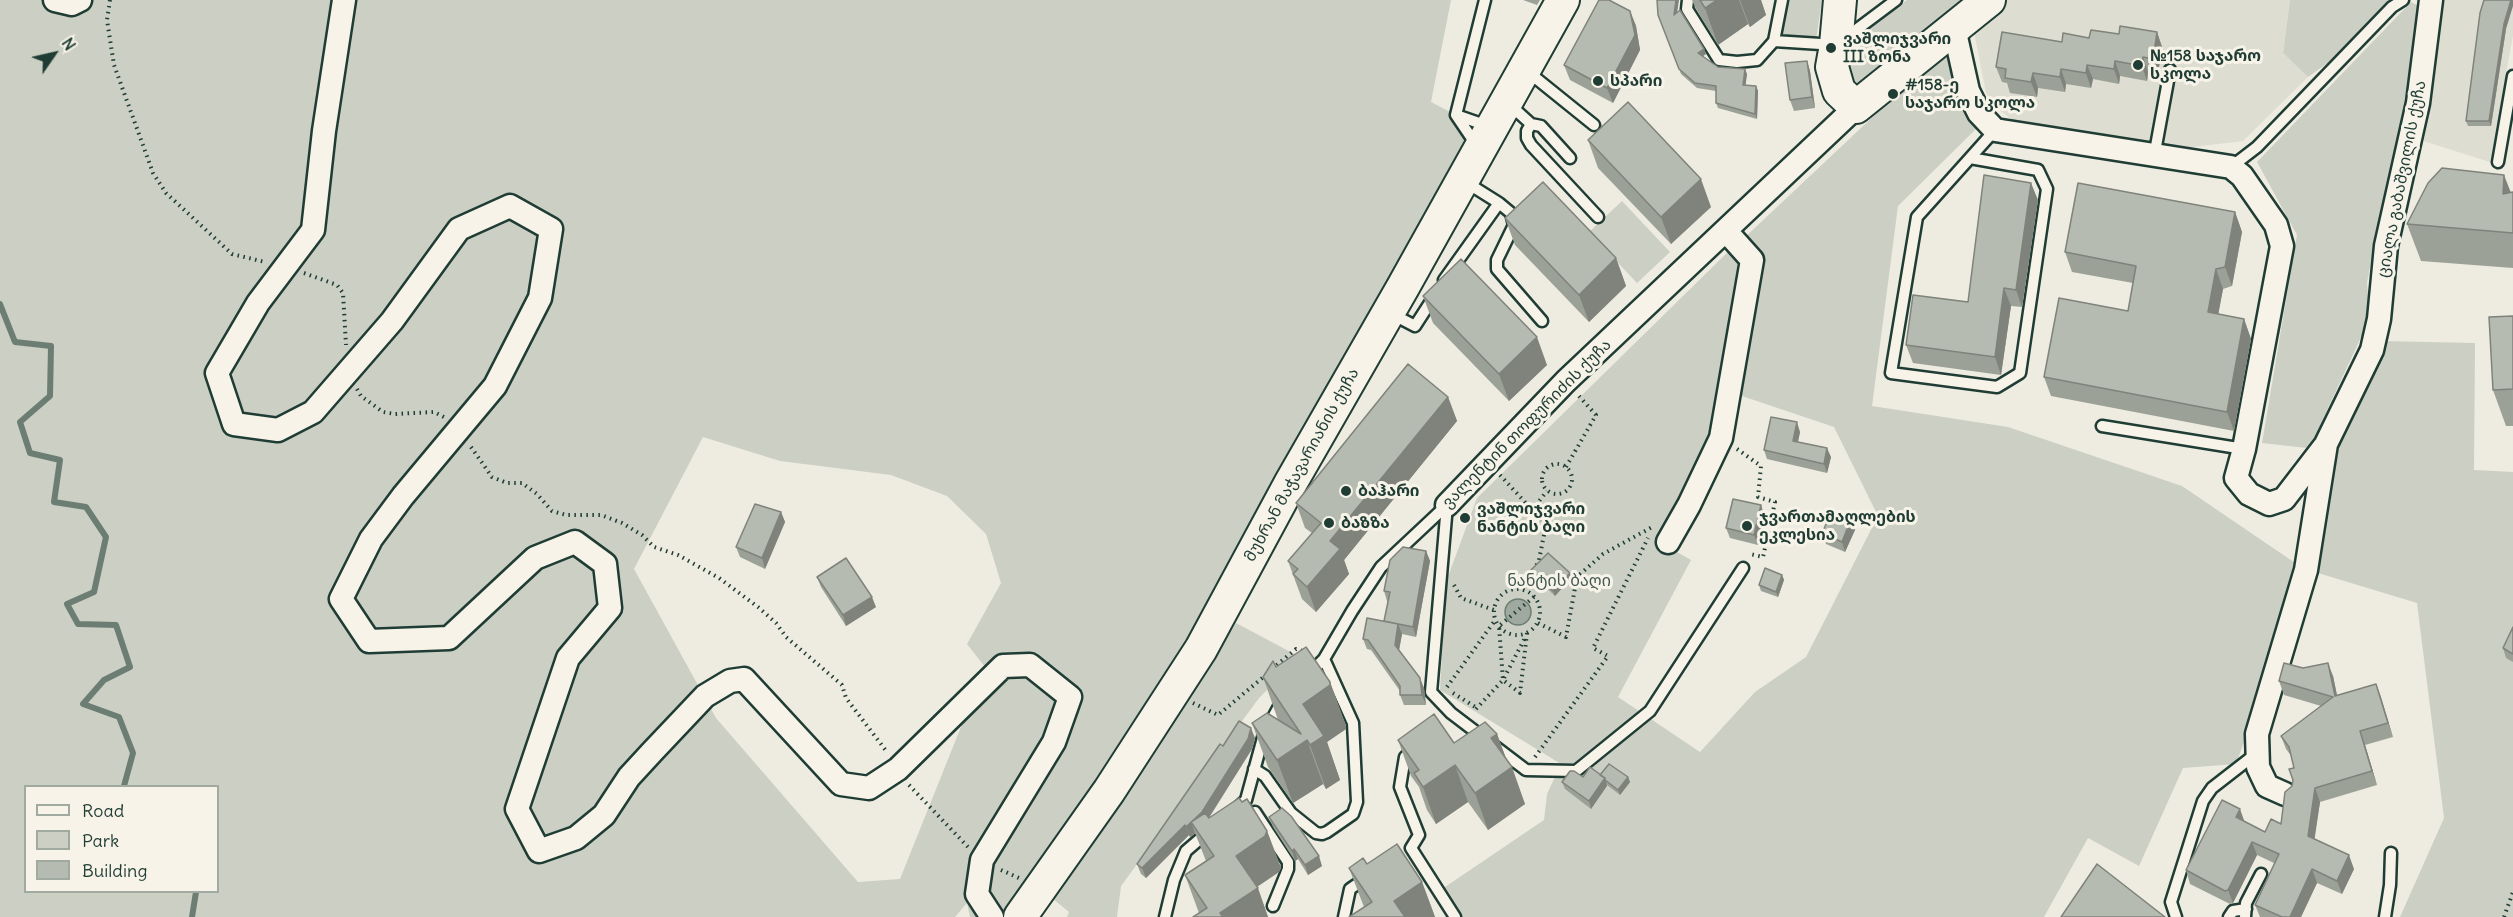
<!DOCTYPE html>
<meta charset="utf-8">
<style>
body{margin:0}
#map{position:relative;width:2513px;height:917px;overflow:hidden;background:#eeece1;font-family:Delius,sans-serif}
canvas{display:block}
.legend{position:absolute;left:24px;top:785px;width:195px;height:108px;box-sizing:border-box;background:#f7f3e8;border:2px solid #a1aaa0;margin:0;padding:8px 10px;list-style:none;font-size:18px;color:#1f3d34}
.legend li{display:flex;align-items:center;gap:12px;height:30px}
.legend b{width:30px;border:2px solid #a1aaa0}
.north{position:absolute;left:24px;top:24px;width:60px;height:60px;-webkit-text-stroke:4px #f7f3e8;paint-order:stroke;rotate:56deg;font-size:16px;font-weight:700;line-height:24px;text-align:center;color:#1f3d34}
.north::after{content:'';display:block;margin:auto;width:21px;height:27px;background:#1f3d34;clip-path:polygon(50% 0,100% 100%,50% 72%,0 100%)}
</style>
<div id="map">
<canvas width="2513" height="917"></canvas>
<ul class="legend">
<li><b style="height:8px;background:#f7f3e8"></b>Road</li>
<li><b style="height:16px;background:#cccfc4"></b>Park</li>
<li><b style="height:16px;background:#b5bbb0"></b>Building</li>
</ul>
<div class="north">N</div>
</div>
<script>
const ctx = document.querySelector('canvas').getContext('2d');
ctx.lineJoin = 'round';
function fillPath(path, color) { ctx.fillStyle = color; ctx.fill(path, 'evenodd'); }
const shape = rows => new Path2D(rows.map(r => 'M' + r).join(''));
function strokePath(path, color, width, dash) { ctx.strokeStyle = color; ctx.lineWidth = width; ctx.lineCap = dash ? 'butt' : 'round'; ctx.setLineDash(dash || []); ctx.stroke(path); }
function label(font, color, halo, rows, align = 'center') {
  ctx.font = font + ' Delius,"Noto Sans Georgian",sans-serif'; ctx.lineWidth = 6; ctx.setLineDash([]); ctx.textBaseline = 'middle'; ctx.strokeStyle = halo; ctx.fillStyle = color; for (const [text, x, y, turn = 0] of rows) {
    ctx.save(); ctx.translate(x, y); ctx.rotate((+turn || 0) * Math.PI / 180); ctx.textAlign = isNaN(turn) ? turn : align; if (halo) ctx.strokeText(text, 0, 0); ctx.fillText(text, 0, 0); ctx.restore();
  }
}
fillPath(shape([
 [2007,0,2290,0,2283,53,2308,77,2243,141,2159,151,2015,122,1997,108,1986,93,1973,27],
 [2440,0,2513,0,2513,35,2490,162,2420,140]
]), '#ddddd2');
fillPath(shape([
 [0,0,1451,0,1431,102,1456,115,1482,124,1403,287,1020,917,970,917,967,903,955,917,0,917],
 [703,437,780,461,891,475,947,496,986,534,1001,583,967,644,985,667,900,879,858,882,716,718,634,569],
 [26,786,218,786,218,892,26,892],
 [1789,0,1822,0,1816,40,1781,35],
 [1907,0,1971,0,1859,85,1848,77,1848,46],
 [2290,0,2398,0,2349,48,2308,77,2283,53],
 [2411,2,2423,8,2406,133,2375,241,2367,283,2369,308,2363,333,2321,423,2316,449,2262,443,2297,235,2257,162],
 [1947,47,1962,95,1980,125,1898,206,1872,406,2008,427,2182,486,2301,567,2259,701,2236,764,2183,768,2139,866,2088,838,2044,917,1455,917,1439,891,1544,820,1547,794,1561,764,1440,690,1446,582,1477,498,1734,246,1749,262,1715,433,1659,542,1691,560,1618,697,1700,752,1755,692,1806,657,1878,516,1834,427,1736,394,1760,255,1742,240],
 [1622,201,1670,252,1637,283,1589,232],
 [2381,341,2475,343,2474,470,2513,472,2513,917,2400,917,2444,818,2417,603,2318,573,2332,455],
 [1236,623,1300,657,1259,698,1121,886,1117,917,1067,917,1069,912,1053,899]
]), '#cccfc4');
const water = shape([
 '1505 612a13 13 0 1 1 26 0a13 13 0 1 1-26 0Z'
]);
fillPath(water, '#9fa99f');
strokePath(water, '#6c7e74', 1.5);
strokePath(shape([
 [0,304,15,342,51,346,50,396,20,422,30,453,60,460,54,502,86,507,106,537,94,592,67,604,78,624,116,625,130,667,104,680,83,704,119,717,133,753,124,786],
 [192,917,196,892]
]), '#6c7e74', 6);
const lane = shape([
 [1688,0,1687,9,1719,60,1737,62,1757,60,1774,41,1782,0],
 [1774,41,1836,45,1896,0],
 [1527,71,1594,125],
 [1509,104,1531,124],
 [1456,115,1482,124,1490,123],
 [1477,146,1456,115,1485,0],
 [2154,157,2170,70],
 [1570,158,1541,126,1531,124,1527,131,1527,138,1531,145,1598,217],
 [1970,158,2038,170,2047,189,2020,373,1997,387,1891,373,1917,217,1970,158,1995,130],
 [2498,162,2513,76],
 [2231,167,2257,147,2392,7,2403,0],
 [1464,181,1499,203],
 [1444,280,1499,203,1511,213,1514,225,1497,260,1497,269,1542,321],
 [1392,314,1415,326,1435,295],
 [2102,426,2244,449],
 [1447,505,1431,692,1451,713,1526,770,1576,771,1650,711,1743,568],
 [1310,673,1324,659,1352,611,1381,567,1447,505],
 [1414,749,1405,757,1400,787,1419,835,1411,848,1455,917],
 [1254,769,1265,776,1291,813,1316,833,1322,834,1327,832,1353,814,1357,802,1353,723,1324,659],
 [1236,809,1246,800,1264,734,1282,701],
 [1255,812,1288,862,1288,869,1273,906],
 [1165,917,1174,880,1186,851,1208,832],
 [1344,917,1350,889,1366,878],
 [2176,917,2171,902,2203,801,2212,788,2257,753],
 [2229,917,2233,911,2246,909],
 [2245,917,2246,903,2261,874],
 [2385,917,2390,885,2391,853]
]);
const street = shape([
 [55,0,72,4,80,0],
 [344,0,324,131,313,230,258,303,217,373,234,424,278,430,313,412,392,321,459,229,510,206,551,229,540,298,495,386,403,496,371,539,341,599,369,641,449,638,535,558,575,542,605,564,610,608,568,658,517,809,539,851,576,838,604,815,629,777,652,752,705,696,730,681,744,679,841,784,869,788,898,769,1003,666,1030,665,1070,697,1054,742,982,860,977,894,992,917],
 [1954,28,1968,91,1979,113,1995,130,2231,167,2242,176,2276,225,2282,246,2244,449,2236,478,2249,494,2269,504,2284,499,2324,447],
 [1447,505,1566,381,1856,107],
 [1668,542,1689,505,1721,438,1752,260,1726,231],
 [2285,794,2267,786,2258,767,2257,734,2306,570,2326,444,2372,350,2379,319,2386,246,2418,103,2431,0]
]);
const secondary = shape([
 [1840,0,1836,45,1832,67,1839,91,1856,107,1989,0],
 [1020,917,1109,791,1201,649,1290,484,1403,287,1563,0]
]);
strokePath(lane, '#1f3d34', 15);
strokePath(street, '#1f3d34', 27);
strokePath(secondary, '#1f3d34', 36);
strokePath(shape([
 [110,0,107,20,114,65,153,173,166,193,232,254,265,262],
 [304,273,337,285,343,293,346,345],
 [357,389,361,396,383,412,395,414,434,412,444,417],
 [471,447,492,477,507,483,522,483,537,494,552,511,566,515,601,515,622,523,642,535,654,547,678,555,719,578,758,607,776,623,786,637,842,685,846,698,887,752],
 [1737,449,1761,466,1758,497,1775,502,1763,557,1750,554,1749,555],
 '1542 479a15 15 0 1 1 30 0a15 15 0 1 1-30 0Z',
 [1566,467,1596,415,1578,395],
 [1500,475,1546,525,1539,560,1525,590],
 [1532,510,1547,491],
 [1454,585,1461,598,1494,610],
 '1494 612a23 23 0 1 1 46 0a23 23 0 1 1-46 0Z',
 [1538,623,1566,637,1577,577,1603,554,1654,526],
 [1527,633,1520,693,1503,680,1499,626,1535,596],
 [1272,669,1296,649,1305,652],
 [1447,687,1496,619],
 [1453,693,1477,708],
 [1193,703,1218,715,1267,674],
 [1476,709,1503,680,1526,636],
 [1535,757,1608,656,1593,648,1648,538],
 [909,785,968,847],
 [1001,870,1019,878],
 [2504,917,2513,892]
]), '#1f3d34', 4, [1.5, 4.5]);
strokePath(lane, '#f7f3e8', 10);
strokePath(street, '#f7f3e8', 22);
strokePath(secondary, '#f7f3e8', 32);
fillPath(shape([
 [1523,0,1540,0,1537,5],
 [1692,0,1761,0,1766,15,1750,27,1748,24,1718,45,1695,7],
 [1630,11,1636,26,1640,50,1613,103,1570,80,1564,65],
 [1677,13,1704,49,1706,54,1703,56,1718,67,1747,74,1745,85,1756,86,1758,91,1757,119,1718,108,1716,103,1716,91,1697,88,1681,74,1658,15],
 [2506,29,2491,126,2468,126,2466,121],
 [2157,32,2162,47,2158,74,2148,72,2147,81,2120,76,2119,84,2093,79,2091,88,2066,84,2065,92,2038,88,2037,97,2010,93,2007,83,2002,82,1996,67,2062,42,2089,38,2119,34],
 [1807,61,1810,71,1815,108,1794,111,1790,100],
 [1588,140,1711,207,1671,244,1598,168],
 [2513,192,2513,268,2421,261,2407,224],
 [2038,200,2022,307,2011,306,2001,375,1913,363,1906,345,1968,302],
 [2235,212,2242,232,2232,286,2223,289,2218,314,2244,319,2251,339,2234,431,2051,396,2044,377,2128,311,2133,283,2072,272,2065,252],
 [1505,218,1616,258,1626,286,1589,322,1515,245],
 [1423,296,1547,365,1509,401,1433,323],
 [2513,316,2513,426,2506,426,2493,390],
 [1448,397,1457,421,1344,560,1349,574,1316,612,1302,599,1288,561,1312,533,1305,528,1296,503],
 [1800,432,1798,442,1831,457,1827,473,1767,459,1764,450],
 [1761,505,1764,515,1758,545,1730,538,1726,528],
 [781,512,785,522,765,569,740,557,736,547],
 [1851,519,1855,530,1845,552,1826,544,1822,533],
 [1426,551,1430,561,1416,637,1402,634,1399,651,1424,688,1426,705,1404,705,1400,695,1400,691,1371,650,1367,649,1363,639,1385,622,1388,601,1387,601,1384,591],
 [1531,570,1571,578,1555,596,1533,575],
 [1782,575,1784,580,1778,597,1761,591,1759,585],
 [817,577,876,607,846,626,821,587],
 [2513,627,2513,662,2506,658,2503,648],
 [1276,667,1330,682,1346,726,1346,729,1327,742,1340,780,1326,789,1323,784,1293,803,1268,767,1252,723,1278,720,1263,677],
 [2333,676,2337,695,2376,684,2393,737,2365,745,2377,785,2320,802,2314,839,2354,869,2342,894,2317,883,2301,917,2260,917,2255,905,2274,863,2257,855,2233,903,2230,904,2190,884,2186,870,2244,821,2265,832,2281,824,2293,781,2289,769,2294,768,2292,757,2286,749,2281,736,2321,706,2284,695,2279,681],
 [1497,734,1506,759,1525,804,1488,830,1468,802,1436,824,1427,810,1419,787,1411,776,1398,740,1454,743],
 [1255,738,1252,749,1209,818,1242,802,1267,831,1281,868,1279,872,1257,887,1268,917,1193,917,1199,913,1185,875,1206,861,1195,833,1190,837,1189,835,1146,878,1141,874,1137,864,1223,746],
 [1600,775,1628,777,1630,782,1620,795,1607,785,1591,809,1565,789,1562,782,1583,777],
 [1269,817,1322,866,1308,875,1298,859,1295,861,1273,827],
 [1367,864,1422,882,1435,917,1349,917,1364,907,1349,868]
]), '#9ca197');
fillPath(shape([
 [1676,0,1679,0,1676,20,1674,15],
 [1717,0,1739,0,1748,24,1718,45,1705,8],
 [1740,0,1761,0,1766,15,1750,27],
 [2511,0,2513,0,2513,6,2506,29,2491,126,2489,121,2504,24],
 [1630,11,1636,26,1640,50,1613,103,1607,88],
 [2157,32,2162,47,2158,74,2153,59],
 [1704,49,1706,54,1700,58,1698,53],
 [2143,57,2148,72,2147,81,2142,66],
 [1807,61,1810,71,1815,108,1812,97],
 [2115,61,2120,76,2119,84,2114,69],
 [2087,65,2093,79,2091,88,2086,73],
 [1745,69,1747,74,1745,90,1743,85],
 [2061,69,2066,84,2065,92,2060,77],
 [2033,73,2038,88,2037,97,2031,82],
 [1756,86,1758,91,1757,119,1755,114],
 [2504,175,2513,198,2503,194],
 [1701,179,1711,207,1671,244,1661,217],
 [2031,183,2038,200,2022,307,2016,290],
 [2235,212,2242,232,2232,286,2225,267],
 [1616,258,1626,286,1589,322,1579,295],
 [2216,269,2223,289,2215,332,2208,312],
 [2004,288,2011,306,2001,375,1995,357],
 [2244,319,2251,339,2234,431,2227,412],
 [1537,337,1547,365,1509,401,1499,374],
 [1448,397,1457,421,1344,560,1349,574,1316,612,1307,587,1330,541],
 [1797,422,1800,432,1796,450,1793,441],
 [1827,448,1831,457,1827,473,1824,464],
 [1761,505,1764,515,1758,545,1754,535],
 [781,512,785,522,765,569,762,558],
 [1851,519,1855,530,1845,552,1842,542],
 [1426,551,1430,561,1416,637,1413,627],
 [1570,573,1571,578,1555,596,1553,591],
 [1782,575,1784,580,1778,597,1776,592],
 [872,597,876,607,846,626,843,615],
 [1398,624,1402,634,1398,655,1395,645],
 [2328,663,2333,676,2340,710,2335,696],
 [1420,678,1424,688,1426,705,1422,695],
 [1330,682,1346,726,1346,729,1327,742,1340,780,1326,789,1310,745,1303,704],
 [2376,684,2381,697,2393,737,2388,723],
 [1251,728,1255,738,1252,749,1206,822,1191,822],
 [2360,731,2365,745,2377,785,2372,771],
 [1497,734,1510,769,1512,767,1525,804,1488,830,1475,793,1491,738],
 [1307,740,1323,784,1293,803,1277,760],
 [1455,765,1468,802,1436,824,1423,787],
 [1628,777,1630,782,1620,795,1618,790],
 [1605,778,1607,786,1591,809,1589,801],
 [2315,788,2320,802,2313,850,2308,836],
 [2240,809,2245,823,2236,817],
 [1191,822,1195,833,1190,837,1186,827],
 [1185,825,1189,835,1146,878,1142,868],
 [1267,831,1281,868,1279,872,1249,892,1236,856],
 [2252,842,2257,855,2233,903,2228,890],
 [1294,849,1298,859,1295,861,1292,851],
 [2349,855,2354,869,2342,894,2337,881],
 [1319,856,1322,866,1308,875,1305,865],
 [2312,869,2317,883,2301,917,2290,917],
 [1422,882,1435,917,1400,917,1394,901],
 [1258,888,1268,917,1222,917,1220,913]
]), '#7f837b');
const building = shape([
 [1599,0,1609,0,1630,11,1635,35,1607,88,1564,65,1599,0],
 [1657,0,1676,0,1674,15,1680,10,1704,49,1698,53,1718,67,1745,69,1743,85,1756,86,1755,114,1716,103,1716,86,1695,83,1679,69,1658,15,1657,0],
 [1700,0,1717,0,1705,8,1700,0],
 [2484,0,2511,0,2504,24,2489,121,2466,121,2480,13,2484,0],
 [2120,26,2157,32,2153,59,2143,57,2142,66,2115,61,2114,69,2087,65,2086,73,2061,69,2060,77,2033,73,2031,82,2005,78,2006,69,1996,67,2002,32,2062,42,2063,33,2089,38,2091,30,2119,34,2120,26],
 [1807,61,1812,97,1790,100,1785,63,1807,61],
 [1628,102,1701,179,1661,217,1588,140,1628,102],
 [2442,168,2504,175,2503,194,2513,192,2513,233,2407,224,2428,183,2442,168],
 [1984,175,2031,183,2016,290,2004,288,1995,357,1906,345,1913,295,1968,302,1984,175],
 [1543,182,1616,258,1579,295,1505,218,1543,182],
 [2078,183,2235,212,2225,267,2216,269,2208,312,2244,319,2227,412,2044,377,2059,298,2128,311,2136,266,2065,252,2078,183],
 [1461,259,1537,337,1499,374,1423,296,1461,259],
 [2513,316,2513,389,2493,390,2489,317,2513,316],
 [1408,364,1448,397,1330,541,1340,549,1307,587,1293,574,1298,569,1288,561,1321,523,1296,503,1408,364],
 [1771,417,1797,422,1793,441,1827,448,1824,464,1764,450,1771,417],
 [1733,499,1761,505,1754,535,1726,528,1733,499],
 [755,504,781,512,762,558,736,547,755,504],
 [1832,511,1851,519,1842,542,1822,533,1832,511],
 [1403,547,1426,551,1413,627,1384,621,1390,592,1384,591,1390,560,1403,547],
 [1548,553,1570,573,1553,591,1531,570,1548,553],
 [846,558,872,597,843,615,817,577,846,558],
 [1765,568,1782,575,1776,592,1759,585,1765,568],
 [1367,618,1398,624,1395,645,1420,678,1422,695,1400,695,1400,686,1368,640,1363,639,1367,618],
 [2513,627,2513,654,2503,648,2513,627],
 [1306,647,1330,682,1330,685,1303,704,1324,736,1310,745,1307,740,1277,760,1252,723,1267,713,1301,734,1263,677,1273,661,1276,667,1306,647],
 [2284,663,2303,668,2328,663,2335,696,2376,684,2388,723,2360,731,2372,771,2315,788,2308,836,2349,855,2337,881,2312,869,2290,917,2282,917,2255,905,2279,854,2252,842,2228,890,2225,891,2186,870,2222,800,2240,809,2236,817,2265,832,2271,819,2281,824,2285,792,2292,786,2293,780,2289,769,2294,768,2289,747,2281,736,2333,697,2279,681,2284,663],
 [1434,714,1454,743,1485,722,1497,734,1491,738,1512,767,1475,793,1455,765,1423,787,1414,773,1419,770,1398,740,1434,714],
 [1239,721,1251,728,1248,739,1202,812,1186,827,1185,825,1142,868,1137,864,1220,744,1223,746,1239,721],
 [1609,764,1628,777,1618,790,1605,780,1605,778,1600,775,1609,764],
 [1590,767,1605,778,1589,801,1562,782,1570,771,1574,771,1583,777,1590,767],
 [1239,798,1242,802,1247,799,1267,831,1265,836,1236,856,1258,888,1220,913,1223,917,1193,917,1207,908,1185,875,1214,856,1191,822,1205,813,1209,818,1239,798],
 [1282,808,1291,816,1319,856,1305,865,1294,849,1292,851,1269,817,1282,808],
 [1397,844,1422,882,1394,901,1405,917,1349,917,1372,902,1349,868,1363,858,1367,864,1397,844],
 [2097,864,2165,917,2061,917,2097,864]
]);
fillPath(building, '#b5bbb0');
strokePath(building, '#7f837b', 1.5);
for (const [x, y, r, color] of [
 [1831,48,6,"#1f3d34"],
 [2138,65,6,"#1f3d34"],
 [1598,81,6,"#1f3d34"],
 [1893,94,6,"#1f3d34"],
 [1346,491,6,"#1f3d34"],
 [1465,518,6,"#1f3d34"],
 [1329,523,6,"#1f3d34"],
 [1747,526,6,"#1f3d34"]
]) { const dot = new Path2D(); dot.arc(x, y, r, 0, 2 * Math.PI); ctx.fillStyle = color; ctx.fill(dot); strokePath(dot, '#f7f3e8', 2); }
label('bold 16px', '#1f3d34', '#f7f3e8', [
 ["ვაშლიჯვარი",1843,39],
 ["III ზონა",1843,57],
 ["№158 საჯარო",2150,56],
 ["სკოლა",2150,74],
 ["სპარი",1610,81],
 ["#158-ე",1905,85],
 ["საჯარო სკოლა",1905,103],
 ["ბაჰარი",1358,491],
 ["ვაშლიჯვარი",1477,509],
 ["ნანტის ბაღი",1477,527],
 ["ჯვართამაღლების",1759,517],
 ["ეკლესია",1759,535],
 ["ბაზზა",1341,523]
], 'left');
label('16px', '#1f3d34', '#f7f3e8', [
 ["ციალა გაბაშვილის ქუჩა",2402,179,-79],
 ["ვალენტინ თოფურიძის ქუჩა",1527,424,-45],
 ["მუხრან მაჭავარიანის ქუჩა",1302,465,-61]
]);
label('16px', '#425a51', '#f7f3e8', [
 ["ნანტის ბაღი",1559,581]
]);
</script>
